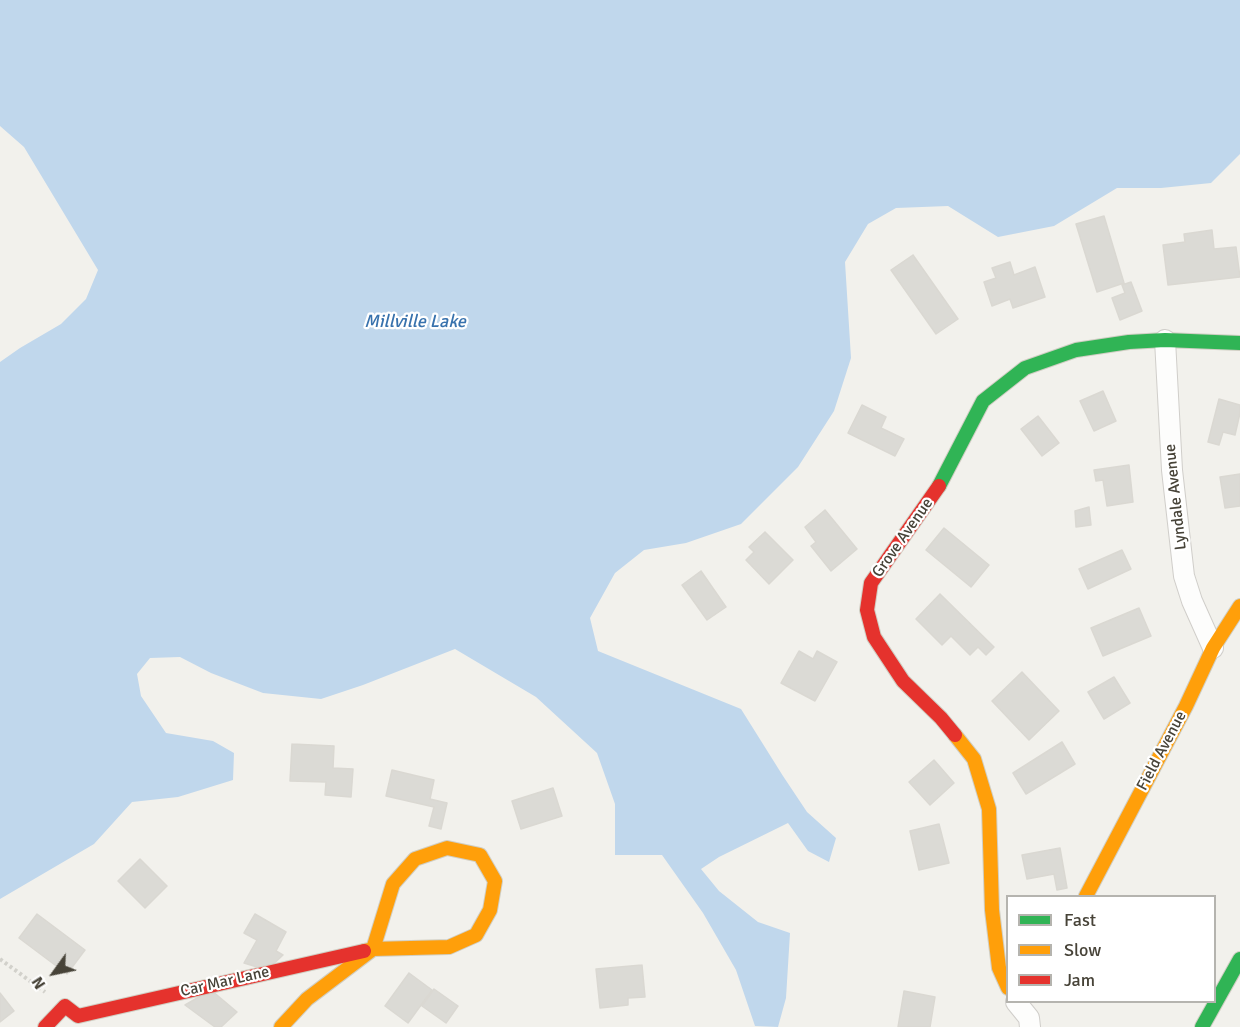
<!DOCTYPE html>
<style>
body{margin:0}
#map{position:relative;width:1240px;height:1027px;overflow:hidden;background:#f2f1ec;font-family:Signika,sans-serif}
canvas{display:block}
.legend{position:absolute;left:1006px;top:895px;width:210px;height:108px;box-sizing:border-box;background:#fff;border:2px solid #b5b4af;margin:0;padding:8px 10px;list-style:none;font-size:18px;color:#474338}
.legend li{display:flex;align-items:center;gap:12px;height:30px}
.legend b{width:30px;border:2px solid #b5b4af}
.north{position:absolute;left:24px;top:943px;width:60px;height:60px;-webkit-text-stroke:4px #fff;paint-order:stroke;rotate:237deg;font-size:16px;font-weight:700;line-height:24px;text-align:center;color:#474338}
.north::after{content:'';display:block;margin:auto;width:21px;height:27px;background:#474338;clip-path:polygon(50% 0,100% 100%,50% 72%,0 100%)}
</style>
<div id="map">
<canvas width="1240" height="1027"></canvas>
<ul class="legend">
<li><b style="height:8px;background:#30b455"></b>Fast</li>
<li><b style="height:8px;background:#ff9f0a"></b>Slow</li>
<li><b style="height:8px;background:#e5322d"></b>Jam</li>
</ul>
<div class="north">N</div>
</div>
<script>
const ctx = document.querySelector('canvas').getContext('2d');
ctx.lineJoin = 'round';
function fillPath(path, color) { ctx.fillStyle = color; ctx.fill(path, 'evenodd'); }
const shape = rows => new Path2D(rows.map(r => 'M' + r).join(''));
function strokePath(path, color, width, dash) { ctx.strokeStyle = color; ctx.lineWidth = width; ctx.lineCap = dash ? 'butt' : 'round'; ctx.setLineDash(dash || []); ctx.stroke(path); }
function label(font, color, halo, rows, align = 'center') {
  ctx.font = font + ' Signika,sans-serif'; ctx.lineWidth = 4.5; ctx.setLineDash([]); ctx.textBaseline = 'middle'; ctx.strokeStyle = halo; ctx.fillStyle = color; for (const [text, x, y, turn = 0] of rows) {
    ctx.save(); ctx.translate(x, y); ctx.rotate((+turn || 0) * Math.PI / 180); ctx.textAlign = isNaN(turn) ? turn : align; if (halo) ctx.strokeText(text, 0, 0); ctx.fillText(text, 0, 0); ctx.restore();
  }
}
fillPath(shape([
 [0,0,1240,0,1240,154,1211,183,1161,188,1117,188,1054,226,998,237,948,206,896,208,868,224,845,262,851,358,834,411,798,467,741,524,686,543,644,550,615,573,590,618,598,651,741,709,783,776,807,812,836,838,829,862,808,851,788,823,719,857,701,869,719,891,758,922,790,933,786,998,778,1027,755,1026,736,970,703,913,662,855,615,855,615,804,597,753,536,697,455,649,363,685,321,699,263,693,211,673,180,657,150,658,137,674,141,696,166,733,213,741,234,753,233,780,178,797,132,802,94,844,0,899,0,362,20,348,61,324,86,299,98,270,24,147,0,126]
]), '#c0d7ec');
const building = shape([
 [1104,216,1124,283,1097,292,1076,224,1104,216],
 [1212,230,1214,249,1236,247,1240,277,1168,285,1163,245,1185,242,1184,234,1212,230],
 [913,255,958,319,936,334,891,270,913,255],
 [1010,262,1014,275,1035,267,1045,297,1013,308,1010,299,992,306,984,282,996,278,992,268,1010,262],
 [1131,282,1142,311,1120,320,1112,298,1125,293,1122,285,1131,282],
 [1103,391,1116,421,1094,431,1080,401,1103,391],
 [1219,399,1240,405,1240,413,1235,435,1223,432,1219,445,1208,442,1219,399],
 [862,405,886,417,881,428,904,439,895,456,848,433,862,405],
 [1038,416,1059,443,1042,456,1021,429,1038,416],
 [1129,465,1133,502,1107,506,1103,480,1096,481,1094,470,1129,465],
 [1240,474,1240,506,1225,508,1220,477,1240,474],
 [1089,507,1091,525,1076,527,1075,511,1089,507],
 [825,510,857,549,831,571,811,546,816,542,805,527,825,510],
 [944,528,989,565,971,587,926,550,944,528],
 [765,532,793,560,769,584,746,560,754,552,749,547,765,532],
 [1122,550,1131,569,1088,589,1079,569,1122,550],
 [701,571,726,607,707,620,682,585,701,571],
 [940,594,994,647,986,655,978,647,970,655,951,636,942,645,916,619,940,594],
 [1139,608,1151,636,1103,656,1091,628,1139,608],
 [799,651,813,659,817,651,837,662,815,701,781,683,799,651],
 [1022,672,1059,711,1029,740,992,701,1022,672],
 [1114,677,1130,703,1104,719,1088,692,1114,677],
 [1062,742,1075,764,1026,794,1013,773,1062,742],
 [292,744,334,746,333,768,353,769,351,797,325,795,326,782,290,781,292,744],
 [934,760,954,783,930,805,909,782,934,760],
 [392,770,434,780,430,799,447,803,441,829,429,826,434,807,386,796,392,770],
 [553,788,562,816,521,829,512,801,553,788],
 [939,824,949,863,919,870,910,831,939,824],
 [1060,848,1067,888,1057,890,1054,874,1027,879,1022,855,1060,848],
 [140,859,167,886,145,908,118,881,140,859],
 [37,914,85,950,67,974,19,938,37,914],
 [255,914,286,932,276,951,283,955,267,970,244,963,257,940,244,933,255,914],
 [642,965,645,997,628,998,628,1005,600,1008,596,969,642,965],
 [409,973,432,990,408,1023,385,1006,409,973],
 [434,989,458,1006,446,1023,422,1006,434,989],
 [211,990,237,1012,221,1027,215,1027,185,1005,211,990],
 [904,991,935,997,930,1027,898,1027,904,991],
 [0,993,14,1011,0,1022,0,993]
]);
fillPath(building, '#dbdad5');
strokePath(building, '#dad8d2', 1.5);
const street = shape([
 [1165,340,1172,470,1184,576,1192,601,1213,648],
 [1016,1002,1029,1018,1030,1027]
]);
const fast = shape([
 [939,486,983,401,1025,368,1076,350,1129,342,1165,340,1240,343],
 [1202,1027,1240,959]
]);
const slow = shape([
 [955,735,974,759,989,809,992,910,999,968,1008,988],
 [1086,896,1186,706,1213,648,1240,606],
 [281,1027,307,999,373,949,393,884,415,859,447,848,480,855,495,881,490,910,476,935,449,947,373,949,364,951]
]);
const jam = shape([
 [939,486,871,583,867,610,874,637,903,681,941,718,955,735],
 [45,1027,65,1006,78,1016,364,951]
]);
strokePath(street, '#d0ceca', 22);
strokePath(fast, '#d0cec3', 16);
strokePath(slow, '#d0cec3', 16);
strokePath(jam, '#d0cec3', 16);
strokePath(shape([
 [0,959,45,992]
]), '#d2d1cb', 4, [3, 3]);
strokePath(street, '#fdfdfc', 20);
strokePath(fast, '#30b455', 14);
strokePath(slow, '#ff9f0a', 14);
strokePath(jam, '#e5322d', 14);
label('16px', '#474338', '#fff', [
 ["Lyndale Avenue",1176,497,-96],
 ["Grove Avenue",903,538,-55],
 ["Field Avenue",1162,751,-62],
 ["Car Mar Lane",225,982,-13]
]);
label('italic 18px', '#3872ad', '#fff', [
 ["Millville Lake",415,322]
]);
</script>
